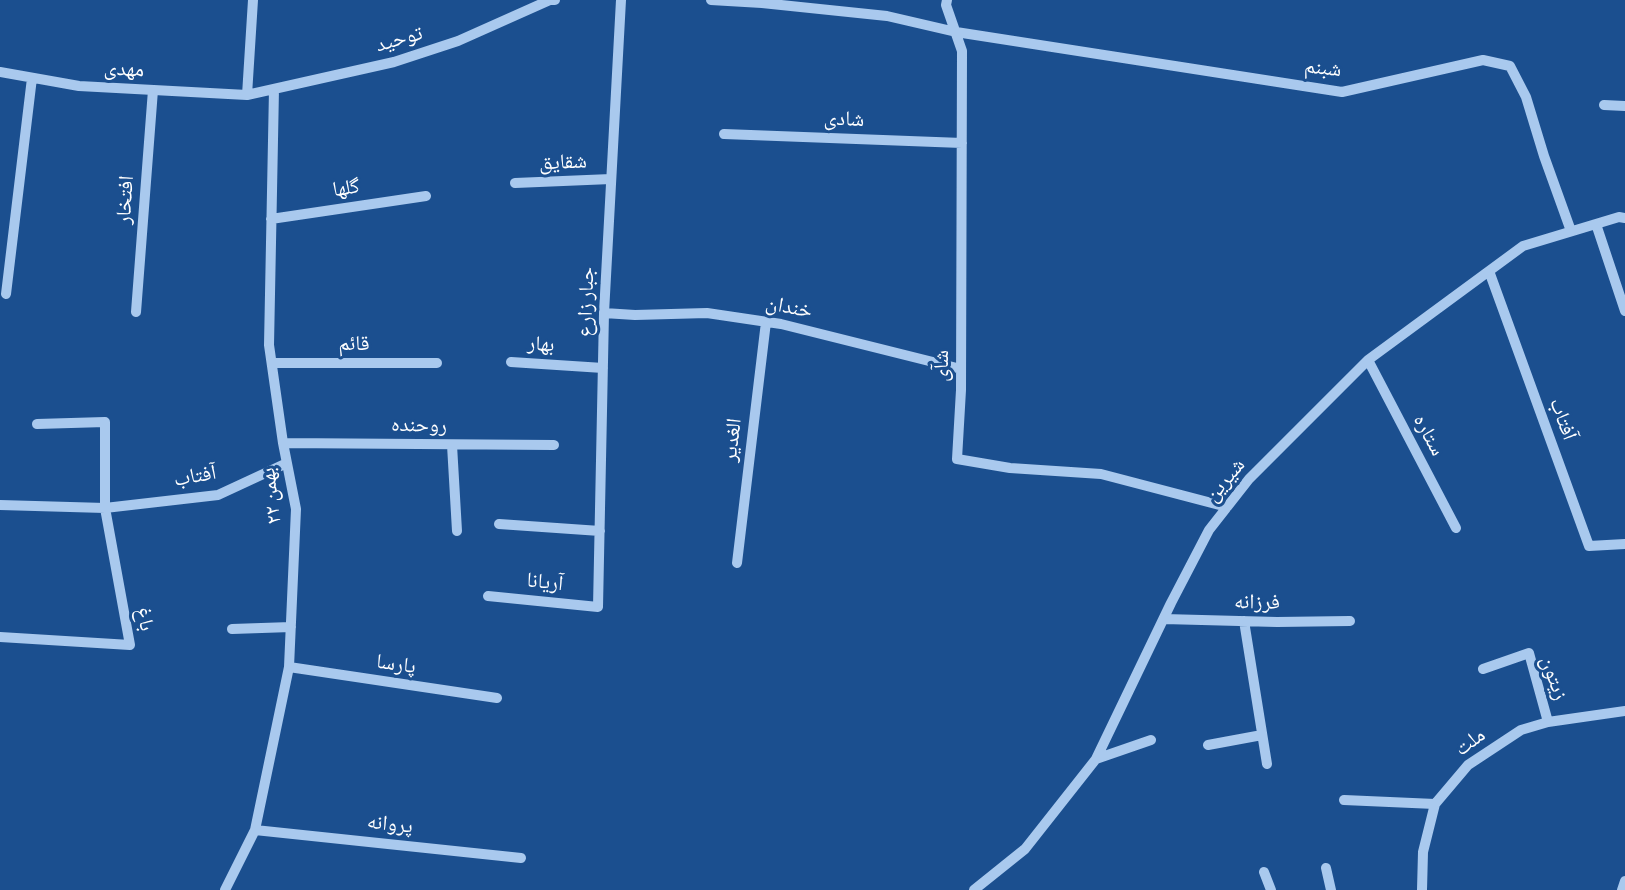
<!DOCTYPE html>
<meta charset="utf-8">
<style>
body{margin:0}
canvas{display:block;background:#1b4f8f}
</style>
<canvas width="1625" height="890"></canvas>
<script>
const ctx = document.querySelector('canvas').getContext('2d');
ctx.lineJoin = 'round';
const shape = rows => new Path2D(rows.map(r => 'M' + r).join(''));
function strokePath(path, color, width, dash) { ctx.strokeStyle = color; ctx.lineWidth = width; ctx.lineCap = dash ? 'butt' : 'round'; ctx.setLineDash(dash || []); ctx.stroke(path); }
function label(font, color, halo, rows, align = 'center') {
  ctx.font = font + ' "Alegreya Sans","Noto Naskh Arabic",sans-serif'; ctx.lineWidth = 6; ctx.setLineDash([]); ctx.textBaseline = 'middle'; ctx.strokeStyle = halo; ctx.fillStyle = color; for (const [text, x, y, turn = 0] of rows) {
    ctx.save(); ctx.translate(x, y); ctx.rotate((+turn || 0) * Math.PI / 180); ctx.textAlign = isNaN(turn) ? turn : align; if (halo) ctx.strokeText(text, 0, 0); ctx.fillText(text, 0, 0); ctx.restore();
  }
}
strokePath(shape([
 [711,0,762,3,887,16,956,32,1342,92,1483,60,1510,66,1526,97,1544,156,1571,231],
 [947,0,946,5,962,51,961,390,957,459,1010,468,1101,474,1227,507],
 [0,72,79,86,247,95,394,62,458,41,550,0,555,0],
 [247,95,253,0],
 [1604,105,1625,106],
 [724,134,962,143],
 [515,183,611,179],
 [271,219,426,196],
 [1596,224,1625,311],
 [1489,271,1589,546,1625,544],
 [6,294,32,78],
 [136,312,153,90],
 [604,313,635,315,707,313,781,324,961,369],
 [1368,360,1456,528],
 [511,362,603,368],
 [272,363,437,363],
 [283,443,554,445],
 [452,445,457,531],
 [0,505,105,508,218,495,287,463],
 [499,524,600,531],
 [737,563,766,322],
 [488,596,598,607,604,313,621,0],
 [1164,619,1277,622,1350,621],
 [1244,621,1267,764],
 [232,629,291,627],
 [0,637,130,645,105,508,105,422,37,424],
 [289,667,497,698],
 [1483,669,1529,653,1548,722],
 [1208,745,1262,735],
 [1096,759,1151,740],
 [1344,800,1435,804],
 [255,830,521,858],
 [1326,868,1331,890],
 [1264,872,1271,890],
 [225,890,255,830,289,667,296,509,283,443,269,345,274,89],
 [974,890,1025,849,1096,759,1171,603,1209,530,1249,479,1368,360,1523,246,1619,217,1625,218],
 [1422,890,1423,852,1435,804,1468,765,1521,730,1548,722,1625,711],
 [1622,890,1625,881]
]), '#a9c9ee', 10);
label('21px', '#fff', '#1b4f8f', [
 ["توحید",399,39,-16],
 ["شبنم",1323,68,6],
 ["مهدی",124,69,3],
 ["شادی",844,119,2],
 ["شقایق",563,162,-2],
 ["گلها",346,188,-8],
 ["افتخار",125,200,-86],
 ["جبار زارع",586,302,-88],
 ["خندان",789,307,11],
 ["قائم",354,344],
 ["بهار",541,344,4],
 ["شآی",942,366,-90],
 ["آفتاب",1563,419,70],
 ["روحنده",419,425,1],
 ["ستاره",1429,435,62],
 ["الغدیر",732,440,-83],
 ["آفتاب",195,476,-10],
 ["شیرین",1225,480,-50],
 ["۲۲ بهمن",271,496,-97],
 ["آریانا",545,582,6],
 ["فرزانه",1257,602,1],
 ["باغ",145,619,79],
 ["پارسا",396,664,8],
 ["زیتون",1554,678,71],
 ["ملت",1470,742,-37],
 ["پروانه",390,824,6]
]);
</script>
